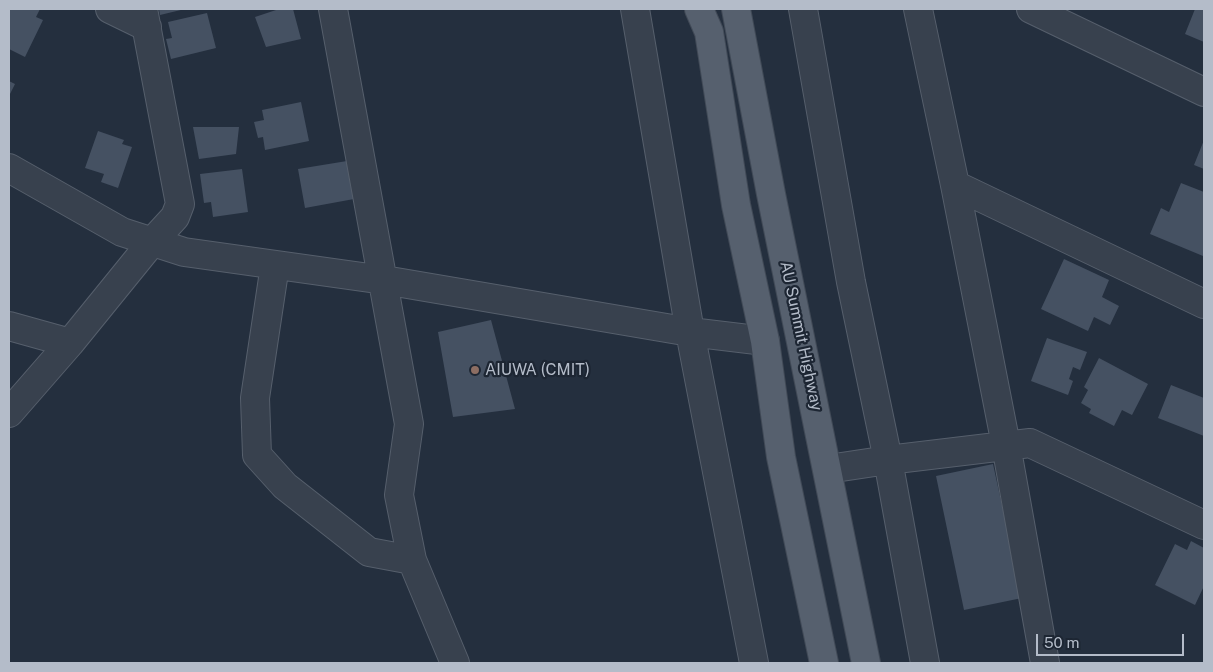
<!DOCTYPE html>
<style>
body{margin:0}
#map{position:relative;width:1213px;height:672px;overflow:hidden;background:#242f3e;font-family:"Public Sans",sans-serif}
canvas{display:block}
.frame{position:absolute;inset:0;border:10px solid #b4bcc9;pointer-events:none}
.scale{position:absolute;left:1036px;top:634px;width:148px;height:22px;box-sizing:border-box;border:2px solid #b4bcc9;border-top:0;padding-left:6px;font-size:15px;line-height:18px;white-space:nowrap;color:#b4bcc9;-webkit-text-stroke:4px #1d2633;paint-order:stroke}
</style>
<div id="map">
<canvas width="1213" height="672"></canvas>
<div class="frame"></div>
<div class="scale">50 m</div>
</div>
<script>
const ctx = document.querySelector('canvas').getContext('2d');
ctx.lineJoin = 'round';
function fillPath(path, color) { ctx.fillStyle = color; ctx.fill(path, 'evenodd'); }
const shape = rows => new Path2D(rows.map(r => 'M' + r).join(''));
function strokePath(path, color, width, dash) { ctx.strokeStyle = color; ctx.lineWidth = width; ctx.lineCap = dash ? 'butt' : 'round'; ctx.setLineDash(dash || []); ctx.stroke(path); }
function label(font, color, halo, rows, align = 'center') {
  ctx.font = font + ' "Public Sans",sans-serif'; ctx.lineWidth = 4.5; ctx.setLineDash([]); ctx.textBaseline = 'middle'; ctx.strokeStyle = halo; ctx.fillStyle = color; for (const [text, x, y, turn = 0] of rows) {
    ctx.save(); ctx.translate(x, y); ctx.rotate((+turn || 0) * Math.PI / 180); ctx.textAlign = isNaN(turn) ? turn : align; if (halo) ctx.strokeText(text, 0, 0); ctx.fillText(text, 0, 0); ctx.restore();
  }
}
fillPath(shape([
 [9,9,40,9,36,17,43,20,25,57,9,49],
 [159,9,185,9,160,15],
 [279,9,293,9,301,39,266,47,255,17],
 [1195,9,1204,9,1204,42,1185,34],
 [207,13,216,48,171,59,166,39,172,38,168,22],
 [9,81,15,84,9,96],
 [301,102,309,141,265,150,263,137,258,138,254,122,264,120,262,110],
 [193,127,239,127,236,154,199,159],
 [98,131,124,140,122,144,132,147,118,188,101,182,104,174,85,168],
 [1204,140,1204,169,1194,165],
 [347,161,354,199,305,208,298,169],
 [242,169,248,212,213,217,211,202,204,203,200,174],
 [1181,183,1204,192,1204,252,1203,256,1150,234,1161,208,1169,212],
 [1064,259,1109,280,1102,297,1119,306,1110,325,1094,317,1088,331,1041,309],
 [491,320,515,409,453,417,438,332],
 [1047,338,1087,352,1080,370,1073,367,1069,379,1073,381,1068,395,1031,381],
 [1099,358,1148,384,1132,415,1122,410,1114,426,1089,413,1091,409,1081,403,1088,390,1084,387],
 [1171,385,1204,398,1204,436,1158,418],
 [993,464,1022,598,964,610,936,476],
 [1191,541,1204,548,1204,586,1195,605,1155,585,1175,544,1187,550]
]), '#455162');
const minor = shape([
 [110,9,147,27],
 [333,9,409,424,399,495,412,560,455,663],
 [635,9,690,332,754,663],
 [803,9,851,282,888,460,925,663],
 [918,9,955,185,1006,445,1045,663],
 [1031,9,1204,92],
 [9,168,122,232,184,252,384,280,690,332,765,341],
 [955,185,1204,304],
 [275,265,255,398,257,455,285,486,369,552,412,560],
 [9,326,70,343],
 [9,413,70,343,152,242,175,217,180,204,143,9],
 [828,469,888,460,1030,443,1204,525]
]);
const major = shape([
 [699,9,709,32,736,205,765,341,781,457,824,663],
 [736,9,771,194,866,663]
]);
strokePath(minor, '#565f6c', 30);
strokePath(major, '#414a57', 30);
strokePath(minor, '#38414e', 28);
strokePath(major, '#56606e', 28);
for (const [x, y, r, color] of [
 [475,370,5,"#8d6e63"]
]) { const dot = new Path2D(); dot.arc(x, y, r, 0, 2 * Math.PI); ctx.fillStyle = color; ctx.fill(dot); strokePath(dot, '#1d2633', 2); }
label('16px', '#b4bcc9', '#1d2633', [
 ["AU Summit Highway",801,336,78]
]);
label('16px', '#b4bcc9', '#1d2633', [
 ["AIUWA (CMIT)",485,370]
], 'left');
</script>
